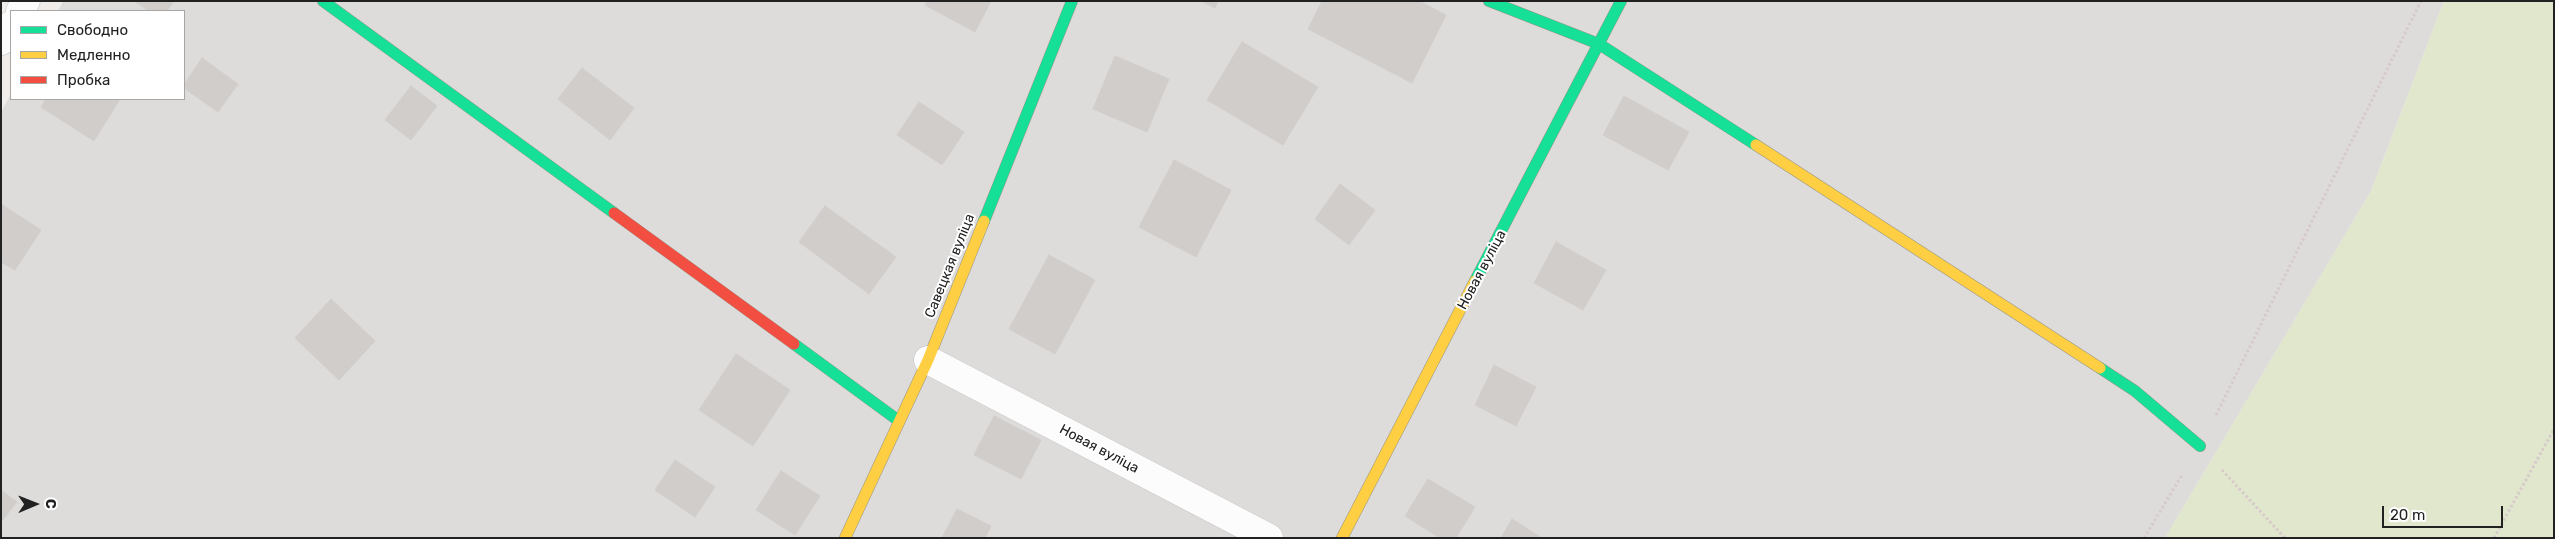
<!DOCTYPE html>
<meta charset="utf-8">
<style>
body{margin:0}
#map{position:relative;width:2555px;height:539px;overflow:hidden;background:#efecea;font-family:Rubik,sans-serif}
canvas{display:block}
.frame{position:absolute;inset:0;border:2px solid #212121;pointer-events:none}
.legend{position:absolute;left:10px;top:10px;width:175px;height:90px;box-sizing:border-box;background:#fff;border:1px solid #a6a6a6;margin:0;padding:6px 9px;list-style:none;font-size:15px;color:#212121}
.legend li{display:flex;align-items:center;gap:10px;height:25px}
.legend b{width:25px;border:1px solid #a6a6a6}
.north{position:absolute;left:10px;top:479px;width:50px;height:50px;-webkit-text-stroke:4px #fff;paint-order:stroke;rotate:89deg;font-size:14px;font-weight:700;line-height:20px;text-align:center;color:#212121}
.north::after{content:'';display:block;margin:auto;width:18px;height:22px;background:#212121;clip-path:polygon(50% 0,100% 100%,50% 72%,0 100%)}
.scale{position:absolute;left:2382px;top:506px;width:121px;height:22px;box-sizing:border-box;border:2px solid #212121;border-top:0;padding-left:6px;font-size:15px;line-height:18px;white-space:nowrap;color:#212121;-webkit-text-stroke:4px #fff;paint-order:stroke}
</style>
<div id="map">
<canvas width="2555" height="539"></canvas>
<div class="frame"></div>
<ul class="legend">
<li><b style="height:6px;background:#16e098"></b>Свободно</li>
<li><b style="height:6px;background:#ffcf43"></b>Медленно</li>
<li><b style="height:6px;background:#f24e42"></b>Пробка</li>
</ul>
<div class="north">С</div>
<div class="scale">20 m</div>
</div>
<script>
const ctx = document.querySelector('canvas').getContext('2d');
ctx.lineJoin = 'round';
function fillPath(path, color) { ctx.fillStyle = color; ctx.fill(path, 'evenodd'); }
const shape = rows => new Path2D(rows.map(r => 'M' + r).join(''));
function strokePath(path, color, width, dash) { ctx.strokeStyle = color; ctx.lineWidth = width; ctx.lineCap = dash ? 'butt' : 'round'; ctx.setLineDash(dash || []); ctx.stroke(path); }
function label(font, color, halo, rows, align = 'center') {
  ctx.font = font + ' Rubik,sans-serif'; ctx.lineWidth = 4; ctx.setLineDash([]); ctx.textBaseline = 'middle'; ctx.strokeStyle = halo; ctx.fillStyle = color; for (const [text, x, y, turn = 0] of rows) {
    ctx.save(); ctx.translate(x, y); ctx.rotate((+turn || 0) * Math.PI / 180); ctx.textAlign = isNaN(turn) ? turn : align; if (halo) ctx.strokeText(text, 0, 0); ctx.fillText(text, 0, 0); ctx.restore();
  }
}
fillPath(shape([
 [63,1,2444,1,2371,191,2165,538,1,538,1,112,11,94,11,99,184,99,184,11,58,11]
]), '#dedcdb');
fillPath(shape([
 [2444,1,2554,1,2554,538,2165,538,2371,191]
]), '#e0e7cd');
const building = shape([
 [134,1,174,1,167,11,149,11,134,1],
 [927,1,991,1,975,32,925,5,927,1],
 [1201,1,1218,1,1215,8,1201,1],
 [1322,1,1419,1,1446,15,1412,83,1308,29,1322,1],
 [1242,42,1318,87,1283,145,1207,100,1242,42],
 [1115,56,1169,79,1147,132,1093,109,1115,56],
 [202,58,238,84,218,112,184,88,184,85,202,58],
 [582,68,634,108,610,140,558,99,582,68],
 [411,86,437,106,411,140,385,120,411,86],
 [1624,96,1689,132,1668,170,1603,135,1624,96],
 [46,99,120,99,94,141,41,107,46,99],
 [919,102,964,132,942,165,897,135,919,102],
 [1174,160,1231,190,1196,257,1139,227,1174,160],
 [1340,184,1375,210,1349,245,1315,219,1340,184],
 [1,204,41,230,15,270,1,262,1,204],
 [825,206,896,257,869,294,799,242,825,206],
 [1556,242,1606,270,1583,310,1534,283,1556,242],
 [1049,255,1095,280,1055,354,1009,329,1049,255],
 [331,299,375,341,339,380,295,338,331,299],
 [736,354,790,390,753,446,699,410,736,354],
 [1494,365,1536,387,1516,426,1475,405,1494,365],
 [994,416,1041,440,1021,479,974,455,994,416],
 [675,460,715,487,695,517,655,490,675,460],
 [781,471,820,496,795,535,756,510,781,471],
 [1428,479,1475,507,1456,538,1440,538,1405,516,1428,479],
 [1,490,17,502,1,522,1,490],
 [957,509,991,526,985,538,942,538,957,509],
 [1512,519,1542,538,1501,538,1512,519]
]);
fillPath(building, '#d0cdcb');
strokePath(building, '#d2cecc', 1);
const street = shape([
 [20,11,26,1],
 [1,41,11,25],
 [928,360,1269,538]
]);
const fast = shape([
 [323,1,614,213],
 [1489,1,1599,44,1756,145],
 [984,221,1072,1],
 [1475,281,1621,1],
 [794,344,899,421],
 [2100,368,2135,391,2200,446]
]);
const slow = shape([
 [1756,145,2100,368],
 [845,538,928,360,984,221],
 [1342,538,1475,281]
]);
const jam = shape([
 [614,213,794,344]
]);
strokePath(street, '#c2c1c0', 29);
strokePath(fast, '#979584', 12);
strokePath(slow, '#979584', 12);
strokePath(jam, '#979584', 12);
strokePath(shape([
 [2216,415,2421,1],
 [2222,470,2285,538],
 [2144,538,2182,475],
 [2494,538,2554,429]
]), '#d6caca', 3, [2.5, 2.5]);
strokePath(street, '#fdfcfc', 28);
strokePath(fast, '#16e098', 11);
strokePath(slow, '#ffcf43', 11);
strokePath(jam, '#f24e42', 11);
label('14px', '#212121', '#fff', [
 ["Савецкая вуліца",950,266,-68],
 ["Новая вуліца",1482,270,-62],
 ["Новая вуліца",1099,449,28]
]);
</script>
